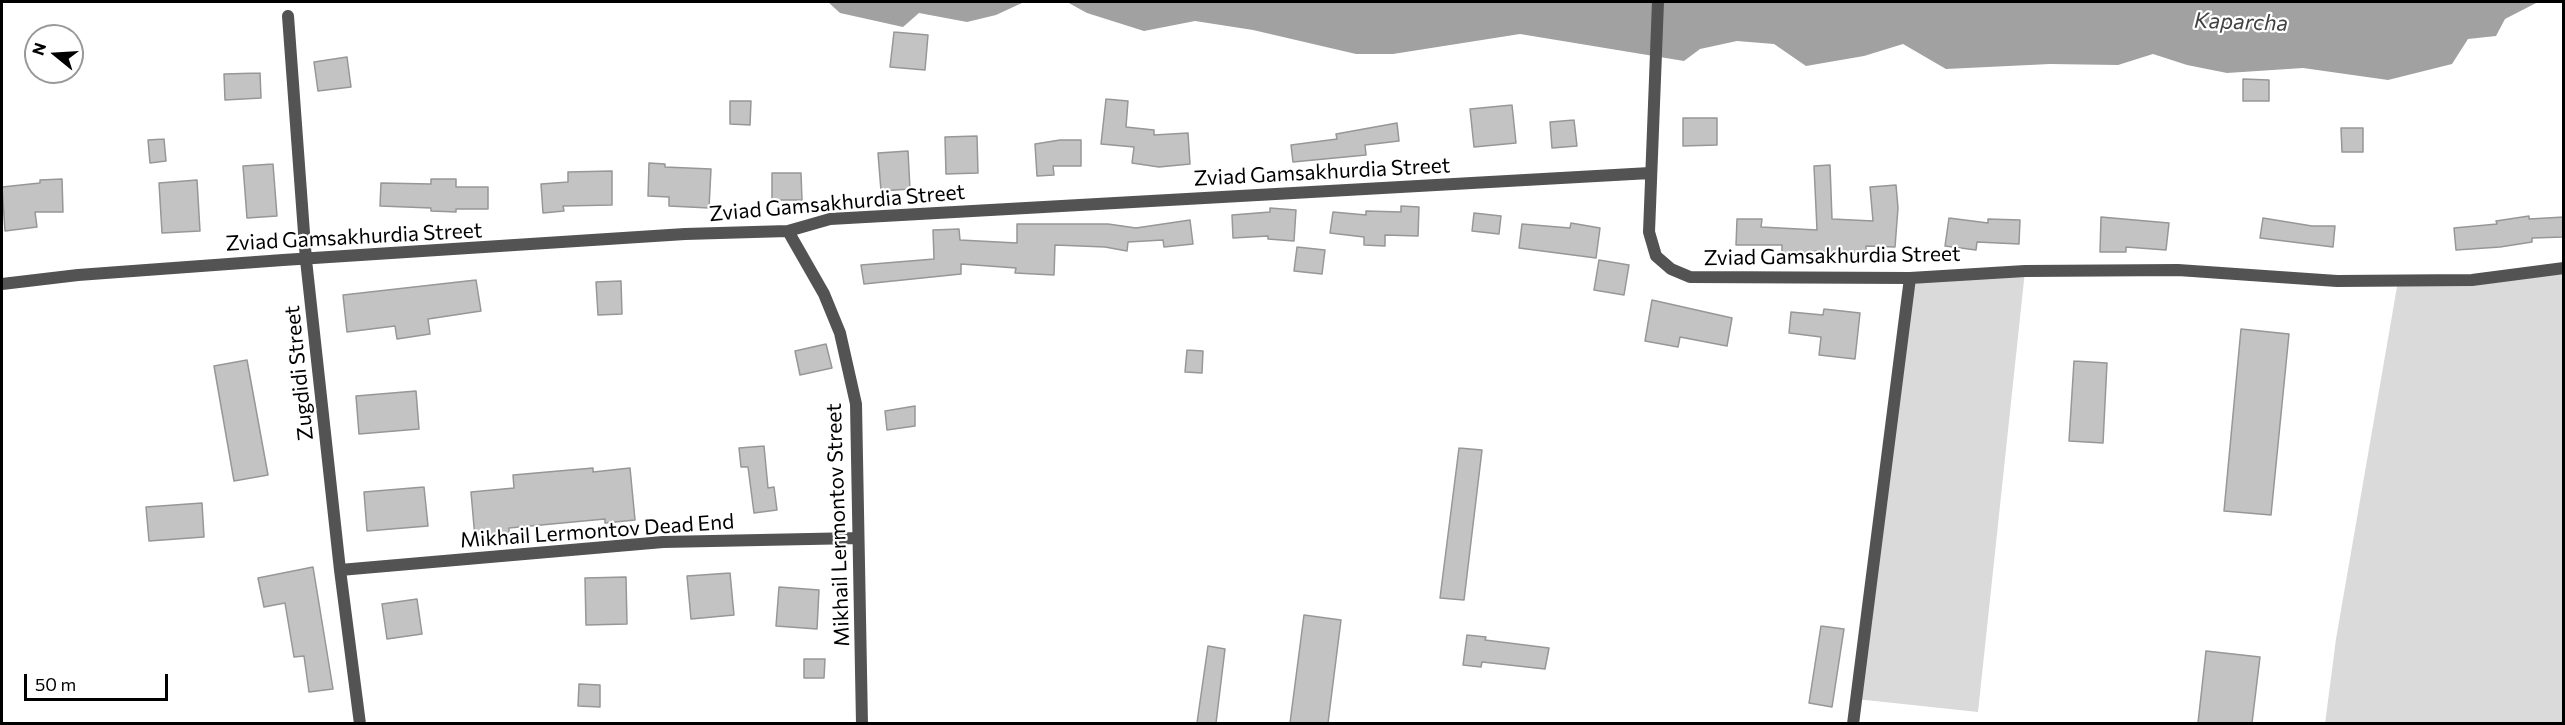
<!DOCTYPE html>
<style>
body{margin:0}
#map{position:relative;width:2565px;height:725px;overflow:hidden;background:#fff;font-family:Commissioner,sans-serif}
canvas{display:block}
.frame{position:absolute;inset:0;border:3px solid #000;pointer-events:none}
.north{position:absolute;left:24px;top:24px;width:60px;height:60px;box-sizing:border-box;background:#fff;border:2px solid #999;border-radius:50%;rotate:288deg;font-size:16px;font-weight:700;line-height:24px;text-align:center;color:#000}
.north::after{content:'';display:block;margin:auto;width:21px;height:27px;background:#000;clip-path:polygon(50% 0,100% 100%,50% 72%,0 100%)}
.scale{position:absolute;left:24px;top:674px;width:144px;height:27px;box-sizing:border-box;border:3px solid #000;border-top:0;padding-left:8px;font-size:18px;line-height:21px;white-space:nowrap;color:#000;-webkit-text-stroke:4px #fff;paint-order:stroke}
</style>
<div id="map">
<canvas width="2565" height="725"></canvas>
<div class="frame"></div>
<div class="north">N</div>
<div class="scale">50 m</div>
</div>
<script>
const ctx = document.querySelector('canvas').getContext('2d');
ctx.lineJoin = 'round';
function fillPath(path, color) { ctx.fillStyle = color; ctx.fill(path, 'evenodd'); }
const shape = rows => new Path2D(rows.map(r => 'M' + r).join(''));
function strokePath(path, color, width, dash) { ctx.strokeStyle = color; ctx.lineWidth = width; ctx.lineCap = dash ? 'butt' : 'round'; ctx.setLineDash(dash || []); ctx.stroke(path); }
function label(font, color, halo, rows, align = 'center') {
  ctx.font = font + ' Commissioner,sans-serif'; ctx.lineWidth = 4.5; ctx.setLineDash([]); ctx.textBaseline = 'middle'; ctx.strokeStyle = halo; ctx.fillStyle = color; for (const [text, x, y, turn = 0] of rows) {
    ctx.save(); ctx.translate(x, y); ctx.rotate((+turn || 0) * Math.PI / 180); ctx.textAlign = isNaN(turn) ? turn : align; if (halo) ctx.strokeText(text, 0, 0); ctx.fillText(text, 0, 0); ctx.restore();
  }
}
fillPath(shape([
 [2563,268,2563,723,2325,724,2336,639,2398,281],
 [2025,271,1978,712,1856,699,1910,278]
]), '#dadada');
fillPath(shape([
 [828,2,1024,2,996,15,967,22,919,13,903,27,840,13],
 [1067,2,2564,2,2538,2,2505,19,2496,36,2468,39,2452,64,2388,80,2303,68,2227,73,2187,65,2153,54,2118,65,2050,64,1946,69,1903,44,1864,56,1806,66,1774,44,1737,41,1700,49,1684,61,1520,34,1393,54,1356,54,1253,30,1195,21,1144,31,1087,13]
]), '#a1a1a1');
const building = shape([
 [894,32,928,35,925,70,890,67,894,32],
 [347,57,351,87,318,91,314,62,347,57],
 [260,73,261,98,225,100,224,74,260,73],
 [2243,79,2269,80,2269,101,2243,101,2243,79],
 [1106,99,1128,101,1126,127,1154,130,1154,135,1188,133,1190,164,1159,167,1132,163,1134,147,1101,144,1106,99],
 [730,101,751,101,750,125,730,124,730,101],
 [1512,105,1516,143,1474,147,1470,109,1512,105],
 [1683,118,1717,118,1717,145,1683,146,1683,118],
 [1574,120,1577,146,1552,148,1550,122,1574,120],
 [1397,123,1399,141,1365,145,1366,155,1293,162,1291,145,1337,139,1336,134,1397,123],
 [2341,128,2363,128,2363,152,2342,152,2341,128],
 [977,136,978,173,946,174,945,137,977,136],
 [164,139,166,161,150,163,148,140,164,139],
 [1060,140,1081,140,1081,166,1053,166,1054,175,1037,176,1035,144,1060,140],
 [908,151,910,189,881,191,878,153,908,151],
 [649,163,665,164,665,167,711,169,709,208,669,206,669,197,648,196,649,163],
 [273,164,277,216,247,218,243,166,273,164],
 [1830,165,1832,219,1873,221,1870,187,1896,185,1898,208,1895,247,1866,246,1866,253,1815,251,1815,254,1782,253,1782,245,1736,245,1737,219,1762,219,1761,227,1817,230,1814,166,1830,165],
 [612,171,612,205,563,206,564,211,543,213,541,184,568,182,568,172,612,171],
 [772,173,801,173,802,200,772,200,772,173],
 [62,179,63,212,35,212,37,227,5,231,2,187,40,183,40,180,62,179],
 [431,179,456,179,456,187,488,187,488,209,456,209,456,212,431,211,431,208,380,206,381,183,431,184,431,179],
 [197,180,200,231,162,233,159,183,197,180],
 [1401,206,1419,207,1418,236,1385,235,1385,246,1364,245,1364,237,1330,233,1333,212,1366,215,1366,211,1401,212,1401,206],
 [1270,208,1296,210,1294,241,1268,239,1268,236,1233,238,1232,215,1270,212,1270,208],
 [1474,213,1501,216,1499,234,1472,231,1474,213],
 [2529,216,2529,219,2564,217,2564,237,2532,238,2532,242,2500,247,2456,250,2454,228,2497,224,2496,221,2529,216],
 [2101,217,2169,223,2166,250,2126,247,2126,252,2100,252,2101,217],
 [1949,218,1988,223,1988,219,2020,220,2019,244,1977,242,1976,250,1945,246,1949,218],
 [2263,218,2312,226,2335,226,2333,247,2260,238,2263,218],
 [1190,220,1193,244,1164,247,1163,240,1128,242,1127,251,1105,247,1055,245,1054,275,1015,273,1016,268,961,264,961,274,864,284,861,265,934,259,933,230,959,229,960,240,1017,243,1017,224,1108,224,1136,228,1190,220],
 [1571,223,1600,228,1596,258,1519,248,1522,224,1570,228,1571,223],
 [1297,247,1325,250,1322,274,1294,271,1297,247],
 [1599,260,1629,265,1624,295,1594,290,1599,260],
 [476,280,481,311,428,319,430,334,397,339,395,326,347,332,343,295,476,280],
 [621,281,622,314,598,315,596,282,621,281],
 [1652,300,1732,318,1727,346,1680,337,1678,347,1645,341,1652,300],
 [1824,309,1860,313,1855,359,1819,355,1821,337,1789,333,1791,312,1823,315,1824,309],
 [2241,329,2289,334,2271,515,2224,511,2241,329],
 [826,344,832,368,800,375,795,351,826,344],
 [1187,350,1203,351,1202,373,1185,372,1187,350],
 [247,360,268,475,234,481,214,366,247,360],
 [2074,361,2107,363,2103,443,2069,441,2074,361],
 [416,391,419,429,359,434,356,396,416,391],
 [915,406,915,426,887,430,885,411,915,406],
 [764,446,768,488,774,487,777,510,754,513,748,467,741,467,739,448,764,446],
 [1459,448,1482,450,1464,600,1440,598,1459,448],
 [593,468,593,472,630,468,635,520,605,523,605,519,509,528,509,534,475,538,471,492,514,488,513,475,593,468],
 [424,487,428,526,367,531,364,492,424,487],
 [202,503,204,537,149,541,146,507,202,503],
 [313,567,333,689,309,692,304,656,294,657,285,603,264,607,258,578,313,567],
 [730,573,734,615,691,619,687,576,730,573],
 [626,577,627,624,586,625,585,578,626,577],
 [779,587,819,590,817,629,776,626,779,587],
 [417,599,422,634,387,639,382,604,417,599],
 [1304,615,1341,620,1328,723,1290,723,1304,615],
 [1821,626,1844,629,1832,707,1809,703,1821,626],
 [1467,635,1486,637,1485,640,1549,648,1545,669,1482,662,1481,667,1463,665,1467,635],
 [1208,646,1225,649,1216,723,1197,723,1208,646],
 [2206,651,2260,657,2252,723,2198,723,2206,651],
 [804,659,825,659,824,678,804,678,804,659],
 [579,684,600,685,600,707,578,706,579,684]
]);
fillPath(building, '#c3c3c3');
strokePath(building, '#979797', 1.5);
strokePath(shape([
 [1658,2,1649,232,1656,256,1671,269,1690,277,1910,278,2025,271,2178,270,2337,281,2472,280,2564,268],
 [288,16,306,260,340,570,360,724],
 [788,231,824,294,840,333,856,404,862,724],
 [2,284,78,275,283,260,685,234,788,231,830,219,1650,173],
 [340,570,663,542,858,538],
 [1853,724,1910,278]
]), '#535353', 12);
label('21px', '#000', '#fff', [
 ["Zviad Gamsakhurdia Street",1322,172,-3],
 ["Zviad Gamsakhurdia Street",837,203,-5],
 ["Zviad Gamsakhurdia Street",354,237,-3],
 ["Zviad Gamsakhurdia Street",1832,256,-1],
 ["Zugdidi Street",299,373,-96],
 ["Mikhail Lermontov Street",838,525,-92],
 ["Mikhail Lermontov Dead End",597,531,-4]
]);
label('italic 22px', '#424242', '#fff', [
 ["Kaparcha",2241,22,2]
]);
</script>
